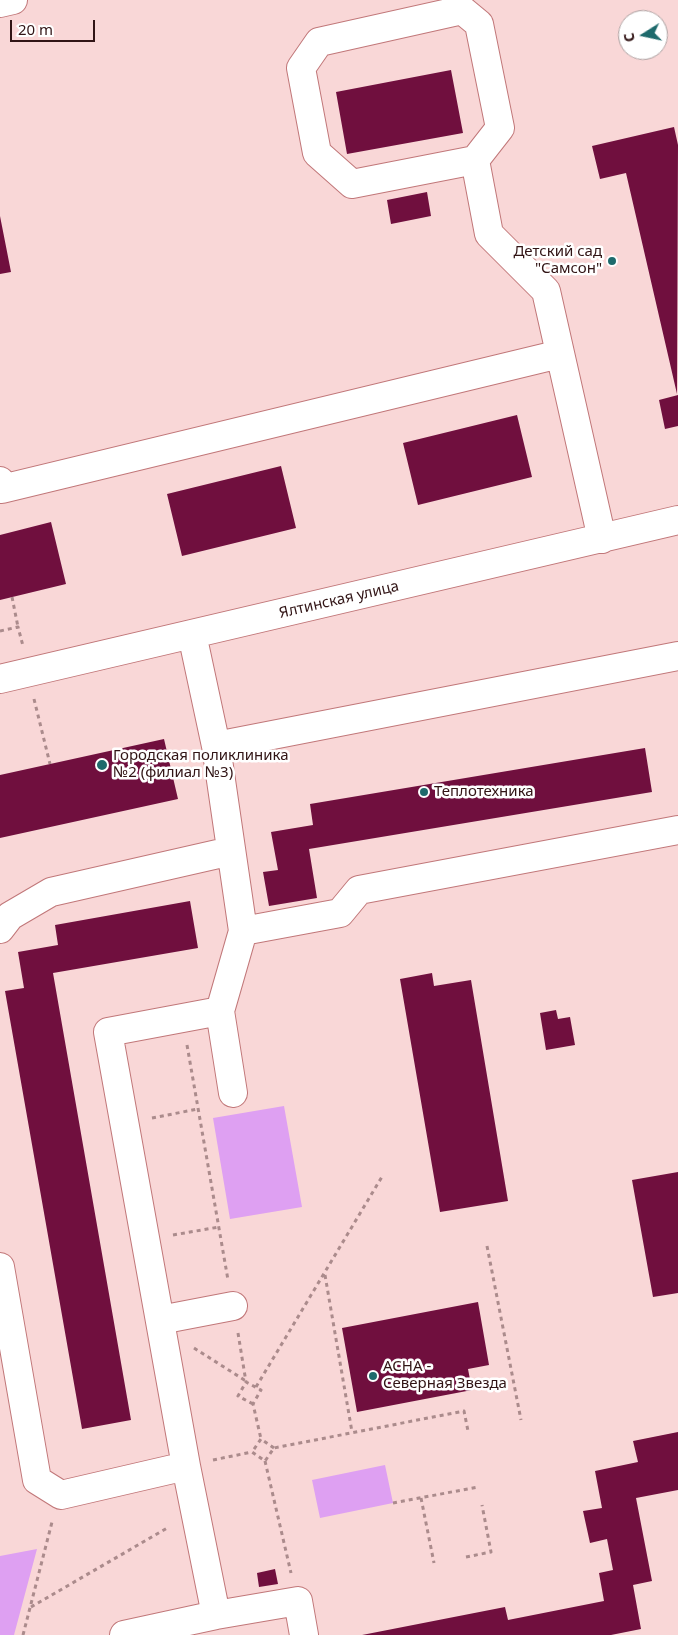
<!DOCTYPE html>
<meta charset="utf-8">
<style>
body{margin:0}
#map{position:relative;width:678px;height:1635px;overflow:hidden;background:#f9d7d7;font-family:"Noto Sans",sans-serif}
canvas{display:block}
.north{position:absolute;left:618px;top:10px;width:50px;height:50px;box-sizing:border-box;background:#fff;border:1px solid #ada1a1;border-radius:50%;rotate:260deg;font-size:14px;font-weight:700;line-height:20px;text-align:center;color:#311415}
.north::after{content:'';display:block;margin:auto;width:18px;height:22px;background:#1e6a6c;clip-path:polygon(50% 0,100% 100%,50% 72%,0 100%)}
.scale{position:absolute;left:10px;top:20px;width:85px;height:22px;box-sizing:border-box;border:2px solid #311415;border-top:0;padding-left:6px;font-size:15px;line-height:18px;white-space:nowrap;color:#311415;-webkit-text-stroke:4px #fff;paint-order:stroke}
</style>
<div id="map">
<canvas width="678" height="1635"></canvas>
<div class="north">С</div>
<div class="scale">20 m</div>
</div>
<script>
const ctx = document.querySelector('canvas').getContext('2d');
ctx.lineJoin = 'round';
function fillPath(path, color) { ctx.fillStyle = color; ctx.fill(path, 'evenodd'); }
const shape = rows => new Path2D(rows.map(r => 'M' + r).join(''));
function strokePath(path, color, width, dash) { ctx.strokeStyle = color; ctx.lineWidth = width; ctx.lineCap = dash ? 'butt' : 'round'; ctx.setLineDash(dash || []); ctx.stroke(path); }
function label(font, color, halo, rows, align = 'center') {
  ctx.font = font + ' "Noto Sans",sans-serif'; ctx.lineWidth = 5; ctx.setLineDash([]); ctx.textBaseline = 'middle'; ctx.strokeStyle = halo; ctx.fillStyle = color; for (const [text, x, y, turn = 0] of rows) {
    ctx.save(); ctx.translate(x, y); ctx.rotate((+turn || 0) * Math.PI / 180); ctx.textAlign = isNaN(turn) ? turn : align; if (halo) ctx.strokeText(text, 0, 0); ctx.fillText(text, 0, 0); ctx.restore();
  }
}
fillPath(shape([
 [284,1106,302,1207,230,1219,213,1118],
 [385,1465,393,1503,320,1518,312,1480],
 [37,1549,14,1635,0,1635,0,1556]
]), '#dea0f2');
fillPath(shape([
 [451,70,463,133,347,154,336,92],
 [674,127,678,145,677,394,626,173,600,179,592,146],
 [427,192,431,216,391,224,387,200],
 [0,216,11,272,0,274],
 [678,395,678,426,665,429,659,400],
 [517,415,532,477,418,505,403,443],
 [281,466,296,528,182,556,167,494],
 [51,522,66,584,0,600,0,535],
 [164,739,178,799,0,838,0,775],
 [645,748,652,792,309,849,317,898,269,906,263,872,278,870,271,832,313,825,310,804],
 [190,901,198,948,53,973,131,1420,82,1429,5,991,24,988,18,952,58,945,55,925],
 [432,973,434,986,471,980,508,1201,440,1212,400,979],
 [556,1010,558,1019,570,1017,575,1045,546,1050,540,1013],
 [678,1172,678,1293,653,1297,632,1180],
 [478,1302,489,1365,468,1369,472,1390,357,1412,342,1328],
 [678,1432,678,1490,636,1498,652,1581,633,1585,641,1629,611,1635,362,1635,505,1607,508,1620,604,1601,599,1573,613,1570,607,1539,590,1543,583,1511,602,1508,595,1471,638,1462,633,1441],
 [275,1569,278,1584,259,1587,257,1573]
]), '#700f3e');
const minor = shape([
 [0,3,13,0],
 [475,160,500,128,479,24,462,10,319,42,301,68,317,153,352,184,475,160,489,234,546,291,602,539],
 [0,481,2,489,560,354],
 [192,634,216,746,243,931,220,1011,108,1032,186,1466,216,1615,298,1601,304,1635],
 [0,679,678,520],
 [216,746,678,656],
 [0,929,10,916,51,892,231,851],
 [243,931,340,913,359,890,678,830],
 [220,1011,233,1093],
 [0,1267,37,1480,61,1495,186,1466],
 [160,1320,233,1306],
 [124,1635,216,1615]
]);
strokePath(minor, '#c17779', 30);
strokePath(shape([
 [12,597,18,627],
 [0,631,18,627,23,646],
 [34,699,50,764],
 [187,1045,228,1280],
 [152,1118,198,1109],
 [173,1235,219,1227],
 [487,1246,521,1420],
 [325,1275,352,1432],
 [238,1333,246,1382],
 [194,1348,246,1381],
 [256,1387,383,1175],
 [253,1404,238,1396,246,1382,261,1390,253,1404,261,1439],
 [274,1448,261,1439,252,1452,265,1461,274,1448,464,1411,468,1431],
 [213,1460,252,1452],
 [265,1461,291,1573],
 [421,1498,434,1563],
 [393,1503,478,1487],
 [466,1557,491,1552,482,1505],
 [31,1607,169,1527],
 [23,1635,52,1522]
]), '#ab8b8c', 3, [4, 4]);
strokePath(minor, '#fff', 28);
for (const [x, y, r, color] of [
 [612,261,5,"#1e6a6c"],
 [102,765,6,"#1e6a6c"],
 [424,792,5,"#1e6a6c"],
 [373,1376,5,"#1e6a6c"]
]) { const dot = new Path2D(); dot.arc(x, y, r, 0, 2 * Math.PI); ctx.fillStyle = color; ctx.fill(dot); strokePath(dot, '#fff', 2); }
label('15px', '#311415', '#fff', [
 ["Детский сад",602,252,"right"],
 ["\"Самсон\"",602,269,"right"],
 ["Городская поликлиника",113,756],
 ["№2 (филиал №3)",113,773],
 ["Теплотехника",434,792],
 ["АСНА -",383,1367],
 ["Северная Звезда",383,1384]
], 'left');
label('15px', '#311415', '#fff', [
 ["Ялтинская улица",339,600,-13]
]);
</script>
